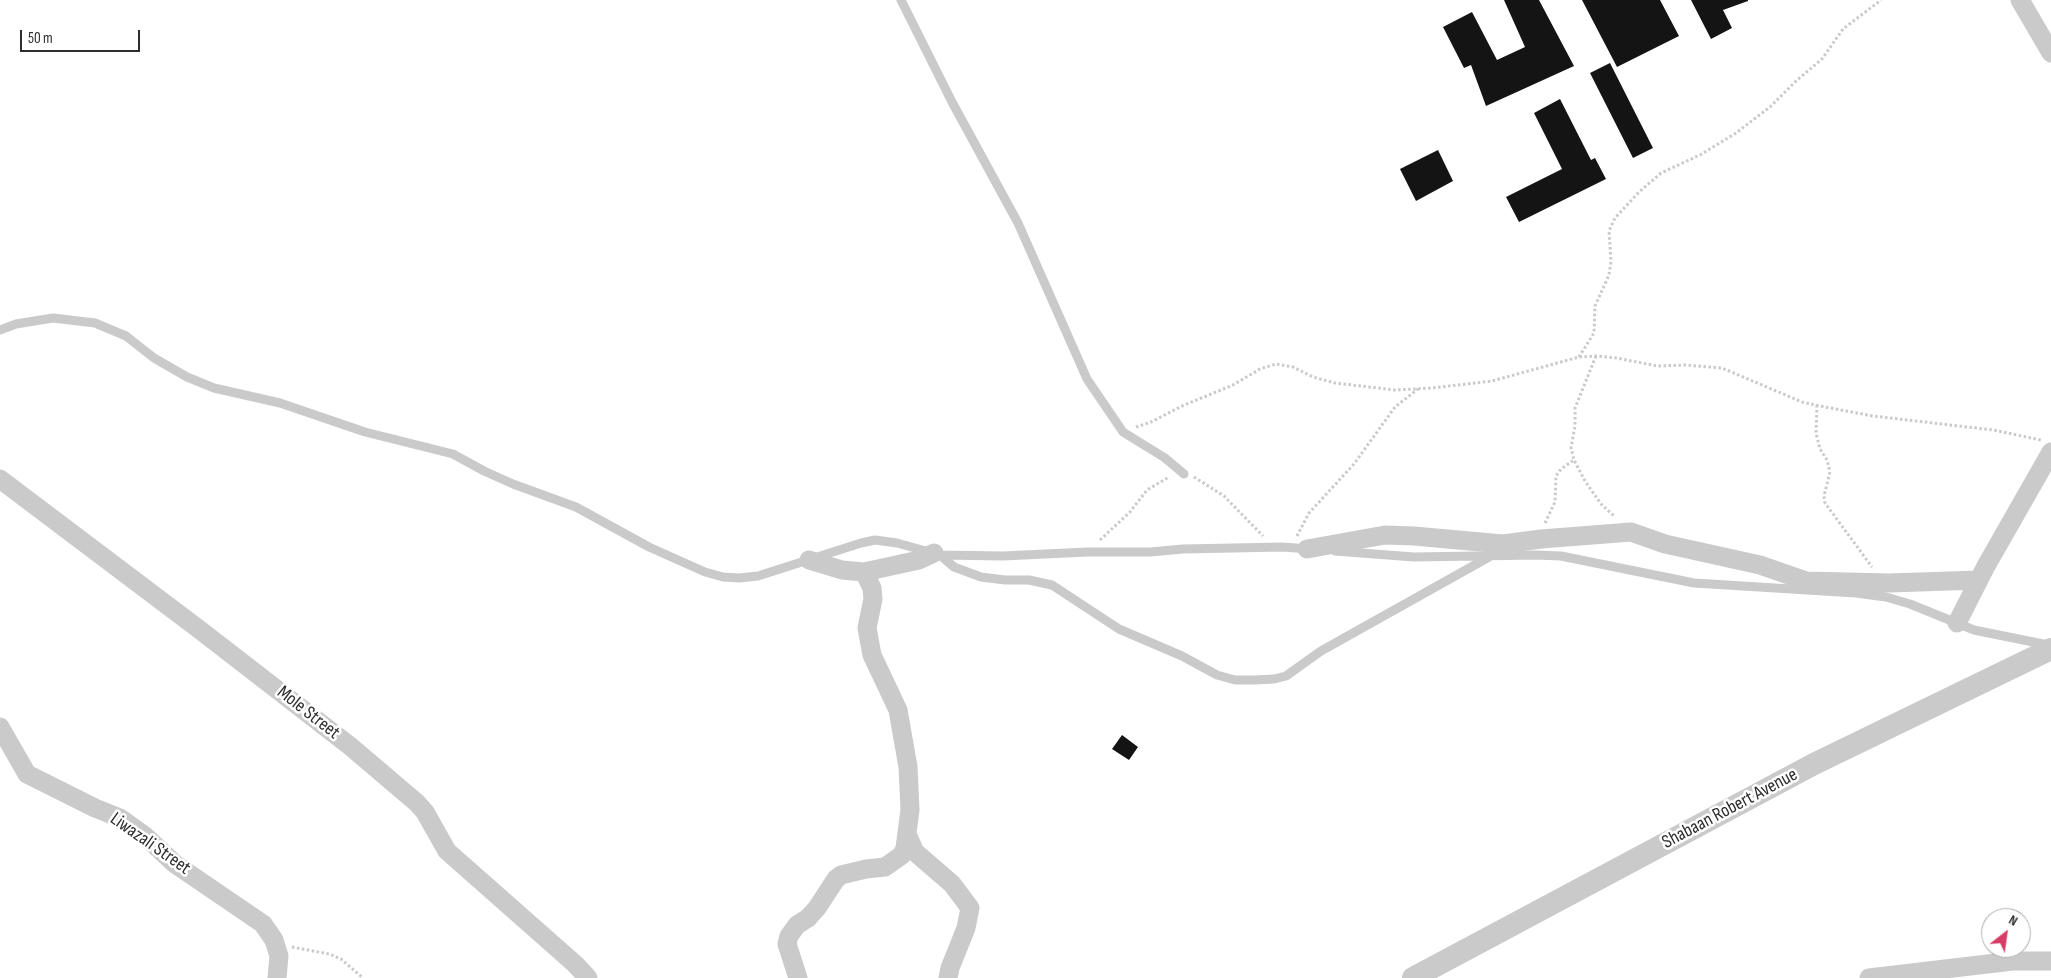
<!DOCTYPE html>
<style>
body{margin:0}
#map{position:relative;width:2051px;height:978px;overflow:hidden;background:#fff;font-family:"Sofia Sans Condensed",sans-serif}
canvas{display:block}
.north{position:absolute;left:1981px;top:908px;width:50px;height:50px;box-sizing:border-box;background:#fff;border:1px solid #ababab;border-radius:50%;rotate:30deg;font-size:14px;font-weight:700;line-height:20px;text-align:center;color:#2d2d2d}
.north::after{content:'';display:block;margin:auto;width:18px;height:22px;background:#d73d65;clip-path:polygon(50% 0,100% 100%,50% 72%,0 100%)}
.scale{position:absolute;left:20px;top:30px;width:120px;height:22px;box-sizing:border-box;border:2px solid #2d2d2d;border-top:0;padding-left:6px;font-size:15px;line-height:18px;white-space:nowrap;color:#2d2d2d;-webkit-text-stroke:4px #fff;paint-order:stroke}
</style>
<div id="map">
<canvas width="2051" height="978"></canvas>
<div class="north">N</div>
<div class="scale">50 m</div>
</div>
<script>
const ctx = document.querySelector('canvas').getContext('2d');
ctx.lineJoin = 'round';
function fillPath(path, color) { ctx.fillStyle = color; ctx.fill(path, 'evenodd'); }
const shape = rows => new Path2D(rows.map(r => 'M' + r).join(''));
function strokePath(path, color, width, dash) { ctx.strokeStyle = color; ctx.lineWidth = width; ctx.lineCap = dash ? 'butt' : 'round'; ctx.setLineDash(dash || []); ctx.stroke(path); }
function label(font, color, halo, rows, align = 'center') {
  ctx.font = font + ' "Sofia Sans Condensed",sans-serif'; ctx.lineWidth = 5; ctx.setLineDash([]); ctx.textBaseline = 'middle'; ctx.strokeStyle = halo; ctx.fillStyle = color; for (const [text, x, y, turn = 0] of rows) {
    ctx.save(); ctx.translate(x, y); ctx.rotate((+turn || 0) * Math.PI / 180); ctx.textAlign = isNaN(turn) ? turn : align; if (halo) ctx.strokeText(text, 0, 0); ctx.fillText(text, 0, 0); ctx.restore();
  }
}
fillPath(shape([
 [1504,0,1539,0,1574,66,1486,106,1471,65,1464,68,1443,27,1472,12,1497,60,1525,47],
 [1582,0,1660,0,1679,36,1617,67],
 [1691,0,1748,0,1748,1,1723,10,1732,28,1711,39],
 [1610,63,1653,148,1633,158,1590,73],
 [1560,99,1591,160,1595,158,1606,179,1519,222,1506,197,1562,169,1534,113],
 [1438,150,1453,181,1416,201,1400,169],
 [1122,735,1138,747,1129,760,1112,749]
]), '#141414');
strokePath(shape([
 [1596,356,1575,408,1575,426,1571,448,1574,460,1585,481,1601,504,1614,516],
 [1579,357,1594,333,1595,306,1609,275,1611,262,1609,231,1615,218,1639,192,1661,173,1700,155,1736,133,1770,107,1796,81,1822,59,1843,29,1881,0],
 [1817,405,1816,433,1820,449,1827,460,1830,472,1824,496,1825,503,1872,567],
 [1136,427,1151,422,1182,406,1233,385,1260,369,1276,364,1293,367,1313,377,1335,383,1395,390,1432,388,1492,381,1579,357,1596,356,1617,358,1657,366,1685,365,1722,368,1802,402,1825,407,1873,416,1993,430,2041,440],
 [1194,477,1224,496,1263,536],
 [1545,523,1555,502,1556,476,1561,469,1574,460],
 [1297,536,1309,513,1354,464,1395,407,1418,389],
 [1100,540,1130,512,1147,490,1169,477],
 [292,947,329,954,341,959,363,978]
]), '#cacaca', 3, [2.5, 2.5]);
strokePath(shape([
 [901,0,952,102,1018,223,1087,379,1123,432,1165,458,1184,474],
 [0,330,16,324,53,318,95,323,126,336,154,358,187,377,214,388,280,403,365,432,453,454,484,471,513,484,576,507,649,547,705,572,723,577,739,578,758,576,861,543,875,540,897,543,940,555,1003,556,1087,552,1150,552,1183,549,1282,547,1310,549],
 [1335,551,1414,557,1536,555,1561,556,1694,583,1856,593,1886,597,1910,604,1974,630,2048,645],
 [940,555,954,567,981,577,1005,580,1029,580,1052,585,1119,629,1182,656,1217,675,1235,680,1255,680,1274,679,1286,676,1321,651,1489,557]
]), '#cacaca', 9);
strokePath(shape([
 [2020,0,2051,53],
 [0,479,200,630,350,746,417,803,425,812,447,851,575,964,588,978],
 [1307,549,1385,535,1414,536,1503,544,1541,539,1631,532,1665,544,1760,565,1806,581,1889,583,1979,580],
 [809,560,842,570,864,572,919,560,934,553],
 [1957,623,1986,566,2051,452],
 [0,727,27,774,95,808,120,818,145,836,175,864,263,924,274,940,279,956,277,978],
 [907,834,915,852,952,884,970,908,966,928,950,968,948,978],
 [798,978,787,944,789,936,797,925,808,918,817,908,836,879,841,875,866,869,885,867,902,855,905,848,910,810,908,767,898,710,872,655,867,628,873,599,872,588,864,572],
 [1869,978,2013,961,2051,961]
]), '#cacaca', 19);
strokePath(shape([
 [1413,978,1814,764,2051,649]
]), '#cacaca', 22);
label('19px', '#2d2d2d', '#fff', [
 ["Mole Street",308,713,38],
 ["Shabaan Robert Avenue",1730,809,-28],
 ["Liwazali Street",150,844,35]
]);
</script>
